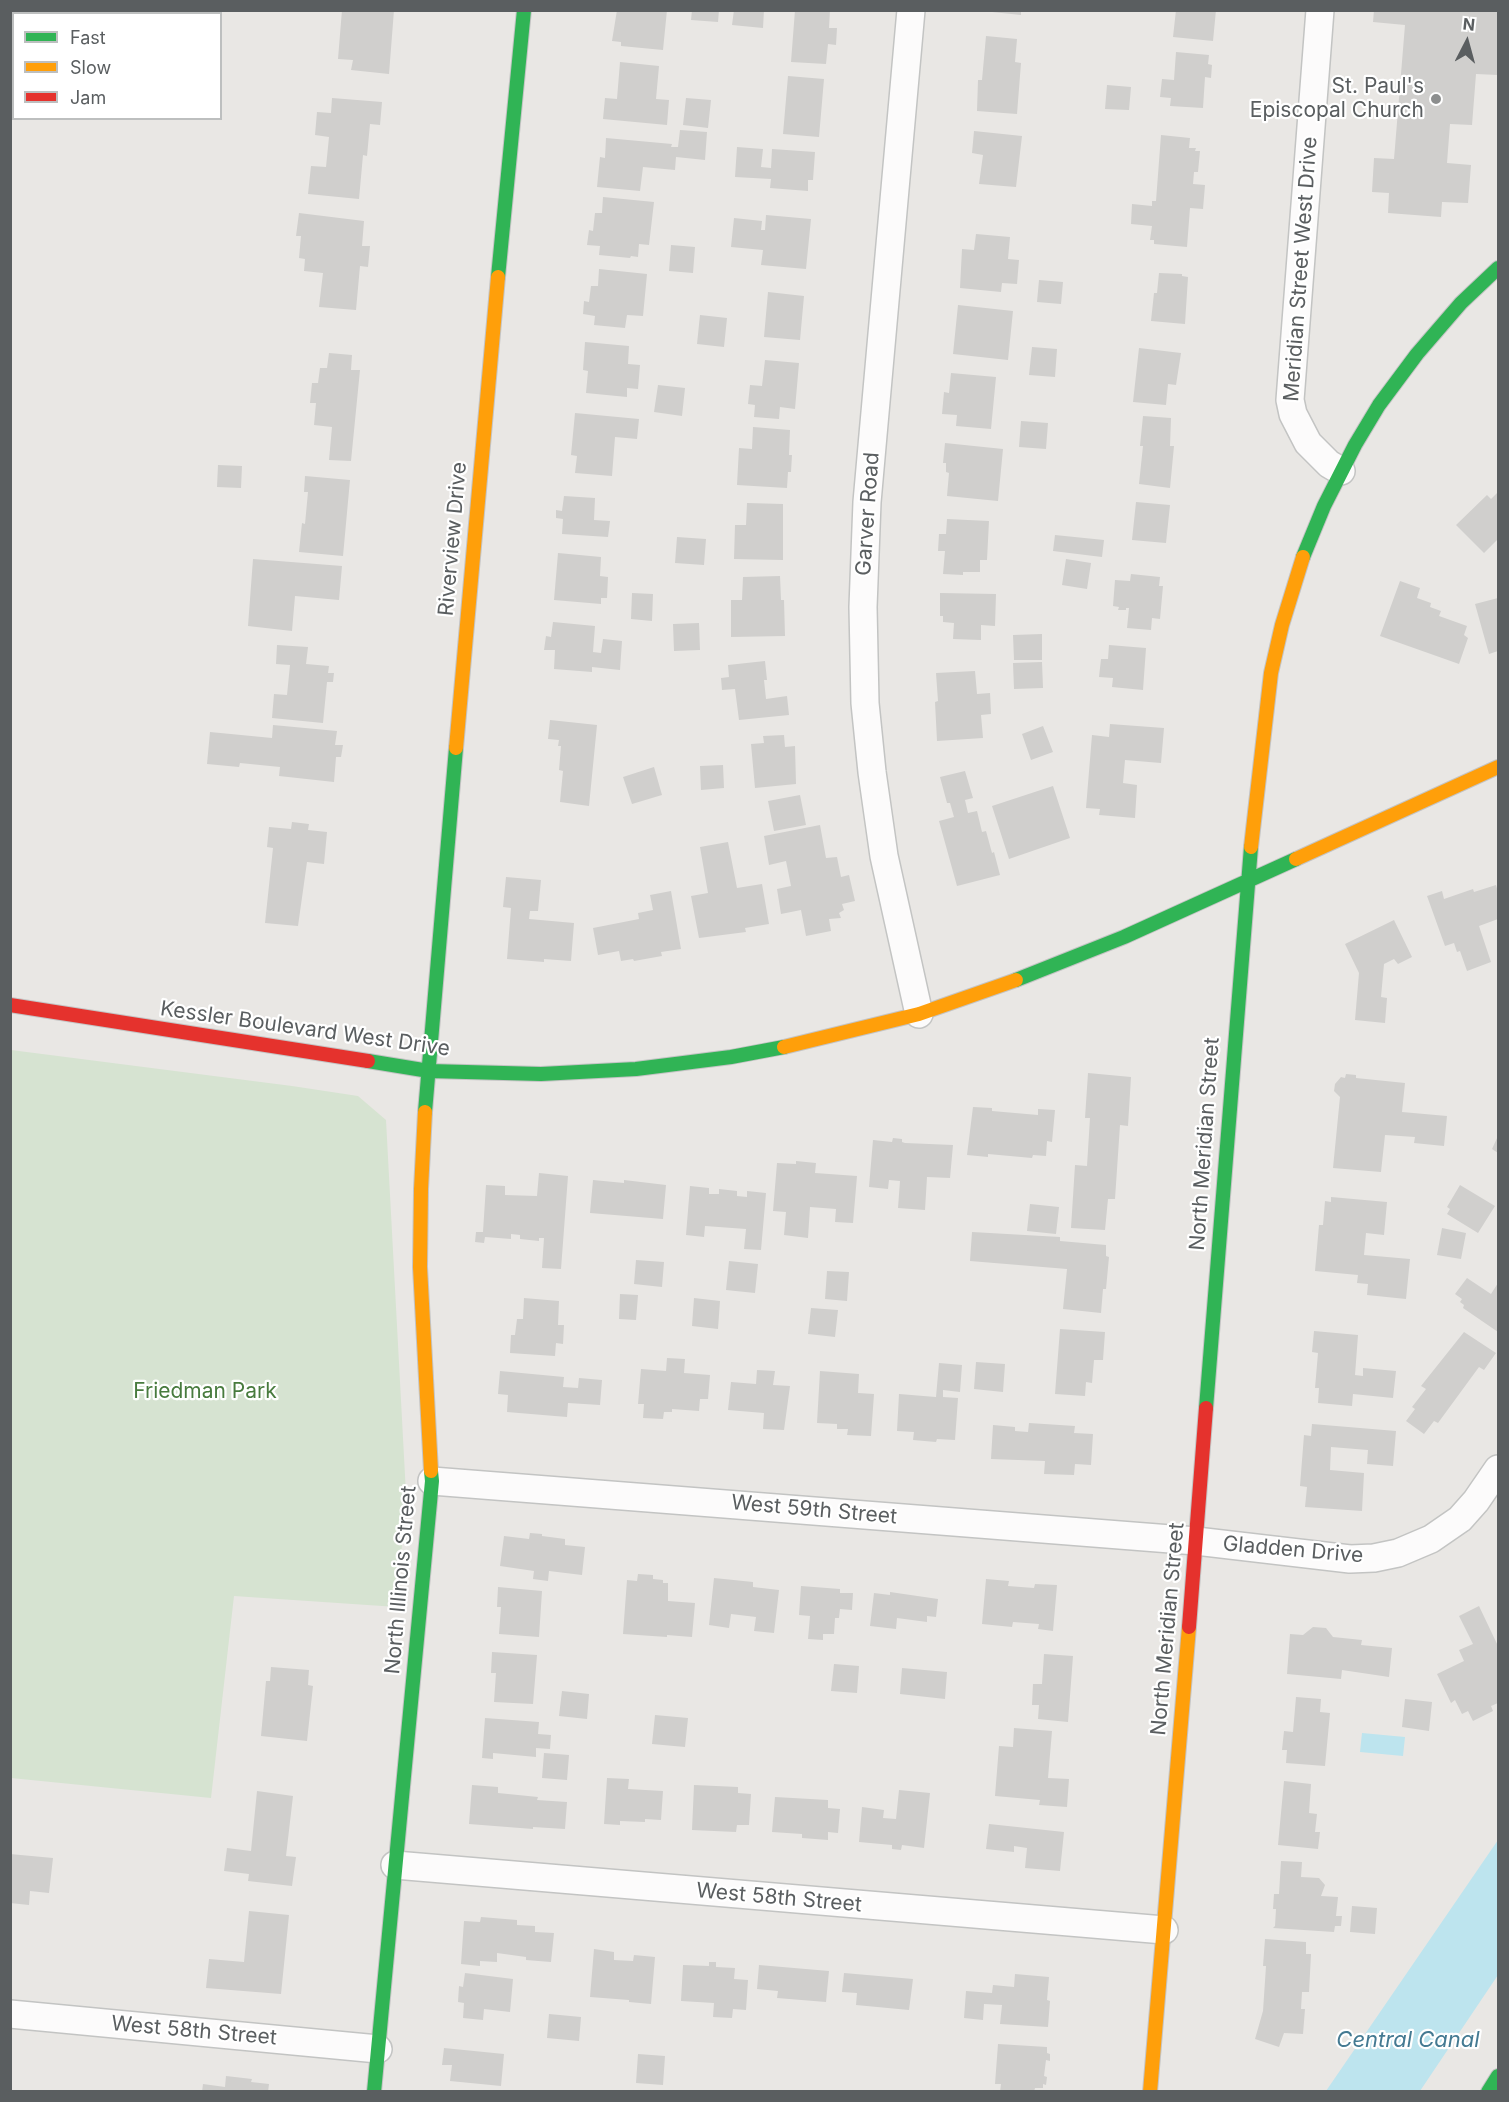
<!DOCTYPE html>
<style>
body{margin:0}
#map{position:relative;width:1509px;height:2102px;overflow:hidden;background:#e9e7e4;font-family:Inter,sans-serif}
canvas{display:block}
.frame{position:absolute;inset:0;border:12px solid #5a5e60;pointer-events:none}
.legend{position:absolute;left:12px;top:12px;width:210px;height:108px;box-sizing:border-box;background:#fff;border:2px solid #bdbfbf;margin:0;padding:8px 10px;list-style:none;font-size:18px;color:#5a5e60}
.legend li{display:flex;align-items:center;gap:12px;height:30px}
.legend b{width:30px;border:2px solid #bdbfbf}
.north{position:absolute;left:1437px;top:12px;width:60px;height:60px;-webkit-text-stroke:4px #fff;paint-order:stroke;rotate:6deg;font-size:16px;font-weight:700;line-height:24px;text-align:center;color:#5a5e60}
.north::after{content:'';display:block;margin:auto;width:21px;height:27px;background:#5a5e60;clip-path:polygon(50% 0,100% 100%,50% 72%,0 100%)}
</style>
<div id="map">
<canvas width="1509" height="2102"></canvas>
<div class="frame"></div>
<ul class="legend">
<li><b style="height:8px;background:#30b455"></b>Fast</li>
<li><b style="height:8px;background:#ff9f0a"></b>Slow</li>
<li><b style="height:8px;background:#e5322d"></b>Jam</li>
</ul>
<div class="north">N</div>
</div>
<script>
const ctx = document.querySelector('canvas').getContext('2d');
ctx.lineJoin = 'round';
function fillPath(path, color) { ctx.fillStyle = color; ctx.fill(path, 'evenodd'); }
const shape = rows => new Path2D(rows.map(r => 'M' + r).join(''));
function strokePath(path, color, width, dash) { ctx.strokeStyle = color; ctx.lineWidth = width; ctx.lineCap = dash ? 'butt' : 'round'; ctx.setLineDash(dash || []); ctx.stroke(path); }
function label(font, color, halo, rows, align = 'center') {
  ctx.font = font + ' Inter,sans-serif'; ctx.lineWidth = 4.5; ctx.setLineDash([]); ctx.textBaseline = 'middle'; ctx.strokeStyle = halo; ctx.fillStyle = color; for (const [text, x, y, turn = 0] of rows) {
    ctx.save(); ctx.translate(x, y); ctx.rotate((+turn || 0) * Math.PI / 180); ctx.textAlign = isNaN(turn) ? turn : align; if (halo) ctx.strokeText(text, 0, 0); ctx.fillText(text, 0, 0); ctx.restore();
  }
}
fillPath(shape([
 [11,1050,292,1086,358,1096,386,1120,406,1494,397,1607,234,1596,211,1798,11,1778]
]), '#d6e3d1');
fillPath(shape([
 [1362,1733,1405,1737,1403,1756,1360,1752],
 [1498,1840,1498,1975,1420,2091,1326,2091]
]), '#bde4ee');
fillPath(shape([
 [342,10,394,10,389,74,351,70,353,60,338,59],
 [617,10,667,10,663,50,621,46,621,42,612,41],
 [692,10,719,10,718,22,691,20],
 [734,10,764,10,763,28,732,25],
 [795,10,830,10,829,28,837,28,836,45,828,44,826,64,791,62],
 [992,10,1021,10,1021,15,992,12],
 [1176,10,1216,10,1213,41,1173,37],
 [1374,10,1498,10,1498,75,1476,74,1472,125,1450,124,1447,163,1471,165,1468,203,1442,202,1441,217,1388,213,1389,193,1372,192,1374,158,1394,159,1405,25,1373,22],
 [986,36,1017,39,1015,62,1021,63,1017,114,977,111,978,80,982,80],
 [1176,52,1209,55,1208,64,1212,65,1211,78,1205,77,1203,108,1170,106,1171,98,1160,97,1162,79,1174,80],
 [620,62,659,66,656,99,669,100,667,125,603,119,605,98,617,99],
 [788,76,824,79,819,137,783,134],
 [1107,85,1131,87,1129,110,1105,109],
 [332,98,382,102,380,125,370,124,367,156,363,155,359,199,308,194,311,166,326,167,329,137,315,135,317,112,331,113],
 [686,98,711,100,708,128,683,125],
 [680,130,707,132,705,160,676,157,675,170,643,167,640,191,597,187,600,157,605,158,606,138,672,144,671,147,678,147],
 [974,131,1022,136,1016,187,979,184,983,155,972,153],
 [1161,135,1190,138,1189,148,1196,148,1195,151,1200,151,1198,172,1194,172,1193,184,1205,185,1203,209,1190,208,1187,247,1154,244,1154,240,1150,240,1152,226,1131,224,1132,204,1152,206,1152,201,1156,201],
 [737,147,763,149,761,167,771,168,772,149,815,152,813,180,808,180,808,191,770,188,771,179,735,177],
 [603,197,654,202,649,245,639,244,638,257,631,256,630,258,599,255,600,246,587,245,589,230,593,231,595,213,602,213],
 [299,213,364,221,362,246,370,246,368,267,360,266,356,310,319,307,323,273,304,271,305,259,299,258,301,236,296,236],
 [766,215,811,219,806,269,761,265,763,250,731,247,734,218,762,221,761,230,765,230],
 [976,234,1010,237,1008,259,1019,260,1017,284,1002,283,1001,292,960,288,962,249,974,250],
 [671,245,695,247,693,273,669,271],
 [599,269,647,274,643,316,627,315,625,328,594,325,595,316,583,314,584,301,589,302,591,286,598,286],
 [1159,273,1182,274,1182,276,1188,277,1185,324,1151,321,1154,293,1157,293],
 [1039,280,1063,282,1061,304,1037,302],
 [768,292,804,296,800,340,764,337],
 [958,305,1013,311,1008,360,953,354],
 [700,315,727,318,724,347,697,344],
 [585,342,629,346,628,364,640,365,638,389,627,388,627,397,586,393,588,371,583,370],
 [1032,347,1057,349,1055,377,1029,375],
 [1139,348,1181,353,1176,385,1168,384,1166,405,1133,402],
 [329,353,352,355,351,370,360,370,351,461,329,460,332,427,314,425,316,403,310,403,312,383,318,383,320,368,327,368],
 [765,360,799,363,795,409,780,407,779,419,754,417,755,405,748,404,750,385,762,386],
 [951,373,996,377,991,429,956,426,957,415,942,414,944,392,949,393],
 [658,385,685,388,682,416,654,412],
 [575,413,639,419,637,439,615,437,612,476,575,473,577,456,571,455],
 [1143,416,1171,418,1170,446,1174,446,1170,488,1139,484,1143,446,1140,446],
 [1021,421,1048,423,1046,449,1019,447],
 [753,427,790,430,789,455,792,455,791,472,788,472,787,488,737,485,739,448,752,449],
 [945,443,1003,449,998,501,947,496,949,473,946,472,946,463,943,463],
 [218,465,242,466,241,488,217,487],
 [305,476,350,480,343,556,299,552,302,523,305,524,308,492,304,492],
 [1498,492,1498,539,1484,553,1456,525,1487,495,1491,499],
 [564,496,595,498,594,520,610,521,608,537,562,534,563,519,556,518,556,510,562,511],
 [1136,502,1170,505,1166,543,1132,540],
 [747,503,783,504,783,560,734,559,735,525,746,525],
 [947,519,989,521,987,560,980,560,980,572,963,572,963,575,943,574,945,551,938,551,939,534,946,534],
 [1055,535,1104,540,1102,557,1053,551],
 [677,537,706,539,704,565,675,563],
 [558,553,601,557,600,576,608,577,607,598,601,598,601,604,554,600],
 [253,559,342,566,339,600,295,596,292,631,248,626],
 [1066,559,1091,563,1087,589,1062,585],
 [1131,574,1160,577,1159,586,1163,586,1160,619,1152,618,1151,630,1127,628,1129,608,1126,608,1126,610,1118,610,1119,607,1113,606,1115,580,1130,581],
 [780,576,781,600,784,600,785,636,731,637,731,600,742,600,743,577],
 [1400,581,1420,588,1417,598,1431,603,1430,607,1441,611,1439,616,1467,626,1464,635,1468,638,1459,664,1380,636],
 [632,593,653,594,652,621,631,619],
 [940,593,996,594,995,626,981,625,981,640,953,639,954,623,943,622,943,616,940,616],
 [1498,598,1498,651,1489,654,1475,604],
 [553,622,595,626,593,652,601,653,603,639,622,641,620,670,592,667,592,672,554,669,555,650,544,650,546,636,551,637],
 [699,623,700,650,674,651,673,624],
 [1042,634,1042,660,1014,660,1013,635],
 [277,645,308,647,306,664,329,666,328,673,334,673,333,682,327,682,323,723,272,718,274,694,287,695,290,665,276,664],
 [1109,645,1146,648,1143,690,1112,687,1113,678,1099,677,1101,659,1108,659],
 [765,661,767,680,764,680,766,699,787,696,789,715,739,720,735,689,722,690,721,678,729,677,728,665],
 [1042,662,1043,688,1014,689,1013,663],
 [975,671,977,694,990,693,991,714,981,715,983,738,937,741,935,702,938,701,936,673],
 [550,720,597,725,589,806,560,802,563,771,559,770,561,746,558,746,559,740,548,739],
 [1110,724,1164,728,1161,763,1125,760,1123,783,1137,785,1135,818,1099,815,1100,809,1086,808,1092,735,1109,737],
 [273,725,337,731,335,745,343,745,341,757,336,757,334,782,279,776,280,767,240,763,239,767,207,764,210,732,272,738],
 [1043,726,1053,752,1031,760,1022,734],
 [784,735,785,747,795,746,796,784,755,788,751,744,764,743,763,736],
 [723,765,724,788,701,790,700,766],
 [654,767,662,795,632,804,623,777],
 [965,771,973,798,965,800,968,813,977,811,982,832,986,831,992,853,994,852,1000,875,957,886,939,821,954,817,950,803,947,803,940,777],
 [1053,786,1070,838,1009,859,992,806],
 [800,795,806,825,774,831,768,801],
 [292,822,309,824,308,830,327,832,324,864,307,862,298,926,265,923,273,848,267,847,269,827,291,829],
 [820,825,826,858,837,857,841,877,849,875,855,901,842,904,844,910,839,913,841,918,829,919,831,931,806,936,801,910,781,914,777,889,791,886,786,861,769,865,764,836],
 [728,842,737,888,762,884,769,924,745,928,746,932,699,938,691,896,708,893,700,847],
 [506,877,541,880,538,911,530,911,529,919,574,923,571,961,544,959,544,962,507,959,511,908,503,907],
 [1496,885,1498,892,1498,919,1479,926,1491,962,1467,971,1460,951,1457,952,1454,943,1445,946,1427,896,1442,891,1444,899,1473,889,1474,892],
 [671,891,681,949,661,952,662,956,634,961,633,959,621,961,619,951,598,955,593,928,639,919,638,913,653,910,650,895],
 [1394,920,1412,957,1398,964,1394,959,1384,964,1381,997,1387,998,1385,1023,1355,1020,1359,973,1345,944],
 [1088,1073,1131,1077,1128,1126,1120,1125,1115,1199,1108,1199,1105,1230,1071,1228,1075,1165,1087,1166,1090,1118,1085,1118],
 [1346,1074,1356,1075,1356,1078,1405,1083,1402,1112,1447,1116,1444,1146,1414,1143,1415,1137,1385,1135,1381,1172,1333,1168,1340,1097,1334,1091,1335,1084,1341,1077,1345,1078],
 [973,1107,992,1108,992,1111,1038,1115,1038,1109,1055,1110,1052,1142,1047,1141,1046,1156,1033,1155,1032,1158,988,1154,988,1157,967,1155],
 [1498,1136,1498,1153,1492,1149],
 [893,1138,902,1139,902,1142,905,1143,953,1145,950,1178,927,1177,925,1210,898,1208,900,1181,889,1180,888,1189,869,1187,873,1140,892,1142],
 [796,1161,816,1163,815,1173,857,1176,853,1223,835,1222,836,1209,810,1207,808,1238,784,1235,786,1212,773,1211,777,1163,796,1164],
 [539,1173,568,1176,561,1269,542,1268,544,1238,539,1238,539,1241,520,1239,520,1235,511,1234,511,1239,485,1237,484,1243,475,1242,476,1232,483,1232,486,1185,505,1186,505,1195,537,1196],
 [593,1180,624,1183,624,1180,666,1185,663,1219,590,1213],
 [1460,1185,1495,1206,1478,1233,1447,1214,1450,1209,1447,1207],
 [690,1186,709,1188,709,1194,719,1194,719,1189,737,1191,737,1196,747,1197,747,1191,766,1193,761,1250,744,1249,746,1229,705,1226,704,1237,686,1235],
 [1331,1197,1387,1202,1384,1235,1366,1233,1364,1255,1410,1259,1406,1299,1367,1295,1368,1284,1357,1283,1358,1275,1315,1271,1319,1225,1323,1225,1325,1201,1331,1202],
 [1030,1204,1059,1207,1056,1234,1027,1231],
 [1442,1228,1466,1233,1461,1259,1437,1255],
 [972,1232,1060,1237,1060,1241,1106,1245,1106,1256,1109,1257,1106,1289,1103,1289,1101,1313,1063,1309,1067,1269,970,1261],
 [636,1260,664,1262,662,1287,634,1284],
 [729,1261,758,1264,755,1293,726,1290],
 [827,1271,849,1272,847,1301,825,1299],
 [1467,1278,1491,1294,1498,1283,1498,1332,1463,1308,1464,1305,1460,1302,1462,1299,1455,1294],
 [620,1294,638,1295,636,1320,619,1319],
 [524,1298,559,1301,558,1325,564,1325,563,1344,556,1343,555,1356,510,1353,511,1335,515,1335,517,1319,523,1319],
 [694,1298,720,1301,718,1329,692,1326],
 [811,1308,838,1310,835,1337,808,1334],
 [1060,1329,1105,1332,1103,1360,1094,1360,1092,1383,1086,1382,1085,1396,1055,1394],
 [1314,1331,1358,1335,1355,1375,1363,1376,1363,1368,1396,1371,1393,1398,1353,1394,1352,1406,1318,1403,1319,1388,1315,1388,1318,1353,1312,1352],
 [1464,1332,1496,1353,1484,1370,1479,1367,1438,1423,1434,1421,1424,1434,1406,1421,1415,1409,1412,1407,1426,1389,1421,1386],
 [667,1358,685,1359,684,1373,710,1375,708,1399,700,1399,699,1411,672,1409,672,1412,664,1412,663,1419,643,1418,644,1404,638,1404,641,1369,666,1371],
 [976,1362,1005,1364,1003,1392,974,1389],
 [939,1363,962,1365,960,1392,943,1390,943,1397,958,1398,955,1440,937,1439,936,1442,913,1440,914,1432,897,1431,899,1394,936,1397],
 [757,1370,775,1371,773,1385,790,1386,784,1430,763,1429,764,1413,728,1410,731,1382,756,1384],
 [500,1371,564,1377,563,1387,578,1388,579,1378,602,1380,600,1405,568,1403,567,1417,507,1412,508,1395,498,1394],
 [820,1371,859,1374,858,1393,874,1394,871,1436,847,1435,848,1429,837,1429,837,1424,817,1423],
 [1029,1423,1075,1426,1074,1433,1093,1434,1091,1465,1075,1464,1074,1475,1044,1474,1045,1461,991,1459,993,1425,1015,1427,1015,1431,1028,1432],
 [1312,1424,1396,1431,1393,1466,1367,1464,1368,1450,1331,1447,1330,1470,1364,1473,1362,1511,1305,1507,1307,1487,1300,1486,1304,1435,1311,1436],
 [530,1533,542,1534,542,1536,565,1539,565,1545,585,1547,582,1575,549,1571,548,1581,533,1579,534,1571,500,1566,504,1536,529,1539],
 [638,1574,653,1575,653,1579,663,1580,663,1583,668,1583,668,1601,695,1603,692,1637,667,1635,667,1637,623,1634,627,1580,637,1581],
 [714,1578,753,1582,753,1587,779,1590,774,1633,754,1631,756,1617,731,1614,729,1628,709,1625],
 [986,1579,1009,1581,1008,1586,1034,1588,1035,1584,1057,1585,1053,1631,1038,1629,1039,1624,1013,1622,1012,1627,982,1624],
 [801,1586,840,1589,840,1593,853,1593,852,1610,840,1609,839,1618,835,1618,834,1634,823,1634,823,1640,808,1639,810,1616,799,1615],
 [498,1587,542,1591,539,1637,499,1634,501,1607,497,1607],
 [890,1592,938,1599,936,1617,927,1616,927,1622,897,1618,896,1629,870,1626,874,1593,890,1595],
 [1479,1606,1498,1646,1498,1703,1491,1706,1493,1711,1473,1721,1468,1711,1462,1714,1455,1700,1451,1703,1437,1674,1464,1661,1459,1650,1473,1644,1459,1616],
 [1313,1627,1326,1628,1333,1637,1362,1640,1361,1645,1392,1648,1389,1677,1342,1670,1341,1679,1287,1674,1290,1634,1303,1635],
 [492,1652,537,1655,533,1704,494,1702,496,1673,491,1673],
 [1044,1654,1073,1656,1068,1722,1038,1719,1039,1705,1032,1705,1033,1684,1042,1684],
 [834,1664,859,1666,857,1693,831,1691],
 [271,1667,309,1670,308,1685,313,1686,307,1741,261,1736,266,1681,270,1681],
 [902,1668,947,1672,945,1699,900,1694],
 [562,1691,589,1694,587,1719,559,1716],
 [1296,1697,1321,1699,1320,1712,1330,1713,1325,1766,1286,1763,1287,1750,1282,1750,1284,1731,1293,1732],
 [1405,1699,1432,1702,1429,1731,1402,1727],
 [655,1715,688,1718,685,1747,652,1744],
 [485,1718,539,1722,538,1734,551,1735,550,1749,536,1748,536,1757,493,1753,493,1759,482,1758],
 [1014,1728,1052,1731,1048,1778,1069,1779,1067,1807,1039,1805,1040,1800,995,1796,999,1746,1013,1747],
 [544,1753,569,1755,567,1780,542,1778],
 [607,1778,629,1779,628,1789,663,1791,661,1820,645,1819,645,1822,620,1821,620,1825,604,1824],
 [1284,1781,1311,1784,1309,1813,1317,1814,1315,1832,1320,1832,1318,1849,1278,1845],
 [472,1785,498,1787,498,1793,538,1797,537,1800,567,1802,565,1829,533,1827,533,1829,469,1824],
 [694,1785,738,1787,738,1793,751,1794,749,1825,737,1825,736,1832,692,1830],
 [899,1790,930,1793,924,1848,902,1845,901,1850,892,1849,892,1845,859,1842,862,1807,884,1810,883,1818,896,1819],
 [257,1791,293,1796,286,1856,296,1857,292,1886,248,1881,249,1874,224,1871,227,1848,251,1851],
 [775,1797,828,1800,828,1808,840,1809,838,1833,828,1832,828,1840,802,1838,802,1834,772,1832],
 [989,1824,1064,1832,1060,1871,1025,1868,1027,1848,1014,1846,1014,1852,986,1849],
 [10,1854,53,1858,49,1893,30,1891,29,1905,10,1903],
 [1281,1861,1302,1862,1301,1877,1319,1878,1325,1885,1321,1896,1338,1897,1336,1916,1342,1916,1341,1926,1335,1926,1334,1932,1273,1928,1275,1926,1276,1909,1273,1909,1274,1894,1279,1894],
 [1352,1906,1377,1908,1375,1934,1350,1932],
 [249,1911,289,1915,281,1994,206,1988,209,1959,244,1962],
 [481,1917,517,1920,517,1925,535,1926,535,1932,554,1933,551,1962,526,1960,526,1957,497,1953,497,1962,480,1961,480,1966,461,1964,464,1921,480,1922],
 [1265,1939,1306,1942,1306,1954,1311,1954,1309,1992,1302,1992,1301,2009,1305,2009,1303,2034,1284,2033,1279,2047,1255,2039,1263,2011,1266,1966,1263,1966],
 [594,1949,614,1952,614,1960,633,1961,634,1955,655,1957,651,2004,629,2002,629,2000,590,1997],
 [709,1962,716,1962,716,1967,735,1968,734,1979,748,1980,746,2010,733,2009,732,2018,713,2017,714,2003,681,2001,683,1965,709,1966],
 [759,1965,829,1971,826,2002,777,1998,778,1991,757,1989],
 [465,1973,513,1979,510,2012,484,2009,483,2020,463,2018,464,2003,458,2002,459,1986,463,1987],
 [844,1973,913,1979,909,2010,856,2005,857,1993,842,1992],
 [1015,1974,1049,1977,1047,2000,1050,2001,1048,2027,1000,2024,1002,2005,984,2004,983,2020,964,2018,966,1991,992,1993,993,1985,1014,1987],
 [549,2014,581,2017,579,2041,547,2038],
 [998,2044,1047,2047,1047,2053,1050,2054,1050,2061,1046,2060,1044,2076,1047,2077,1046,2085,1043,2084,1043,2088,1035,2088,1034,2092,1000,2092,1001,2084,995,2084],
 [444,2048,504,2054,501,2086,450,2081,452,2065,442,2065],
 [638,2054,665,2056,663,2085,636,2083],
 [226,2076,252,2079,251,2082,269,2084,268,2092,202,2092,203,2084,225,2087]
]), '#d0cfcd');
const street = shape([
 [911,10,867,502,863,607,865,703,872,772,884,856,919,1014],
 [1320,10,1290,400,1293,414,1308,443,1329,464,1341,471],
 [432,1481,1196,1541,1350,1559,1374,1558,1398,1553,1431,1539,1460,1519,1476,1501,1498,1469],
 [395,1865,1164,1930],
 [10,2014,378,2049]
]);
const fast = shape([
 [498,277,524,10],
 [1303,557,1324,506,1355,445,1379,405,1417,354,1461,303,1498,268],
 [1016,980,1124,937,1296,859],
 [368,1061,429,1071,541,1074,636,1069,731,1057,784,1047],
 [425,1112,456,748],
 [1206,1408,1251,847],
 [374,2092,432,1481,431,1471],
 [1488,2092,1498,2076]
]);
const slow = shape([
 [456,748,498,277],
 [1251,847,1271,673,1282,625,1303,557],
 [1296,859,1498,767],
 [784,1047,919,1014,1016,980],
 [425,1112,421,1189,420,1267,431,1471],
 [1150,2092,1189,1627]
]);
const jam = shape([
 [10,1005,368,1061],
 [1189,1627,1206,1408]
]);
strokePath(street, '#c3c4c3', 30);
strokePath(fast, '#c4c4c4', 16);
strokePath(slow, '#c4c4c4', 16);
strokePath(jam, '#c4c4c4', 16);
strokePath(street, '#fcfbfb', 27);
strokePath(fast, '#30b455', 14);
strokePath(slow, '#ff9f0a', 14);
strokePath(jam, '#e5322d', 14);
for (const [x, y, r, color] of [
 [1436,99,6,"#8c8e8e"]
]) { const dot = new Path2D(); dot.arc(x, y, r, 0, 2 * Math.PI); ctx.fillStyle = color; ctx.fill(dot); strokePath(dot, '#fff', 2); }
label('21px', '#5a5e60', '#fff', [
 ["St. Paul's",1424,87],
 ["Episcopal Church",1424,111]
], 'right');
label('21px', '#5a5e60', '#fff', [
 ["Meridian Street West Drive",1301,269,-86],
 ["Garver Road",868,514,-86],
 ["Riverview Drive",453,539,-85],
 ["Kessler Boulevard West Drive",305,1029,8],
 ["North Meridian Street",1205,1144,-86],
 ["West 59th Street",814,1510,5],
 ["Gladden Drive",1293,1550,5],
 ["North Illinois Street",401,1580,-85],
 ["North Meridian Street",1168,1629,-85],
 ["West 58th Street",779,1898,5],
 ["West 58th Street",194,2031,5]
]);
label('21px', '#487b3e', '#fff', [
 ["Friedman Park",205,1392]
]);
label('italic 22px', '#447a92', '#fff', [
 ["Central Canal",1408,2040]
]);
</script>
